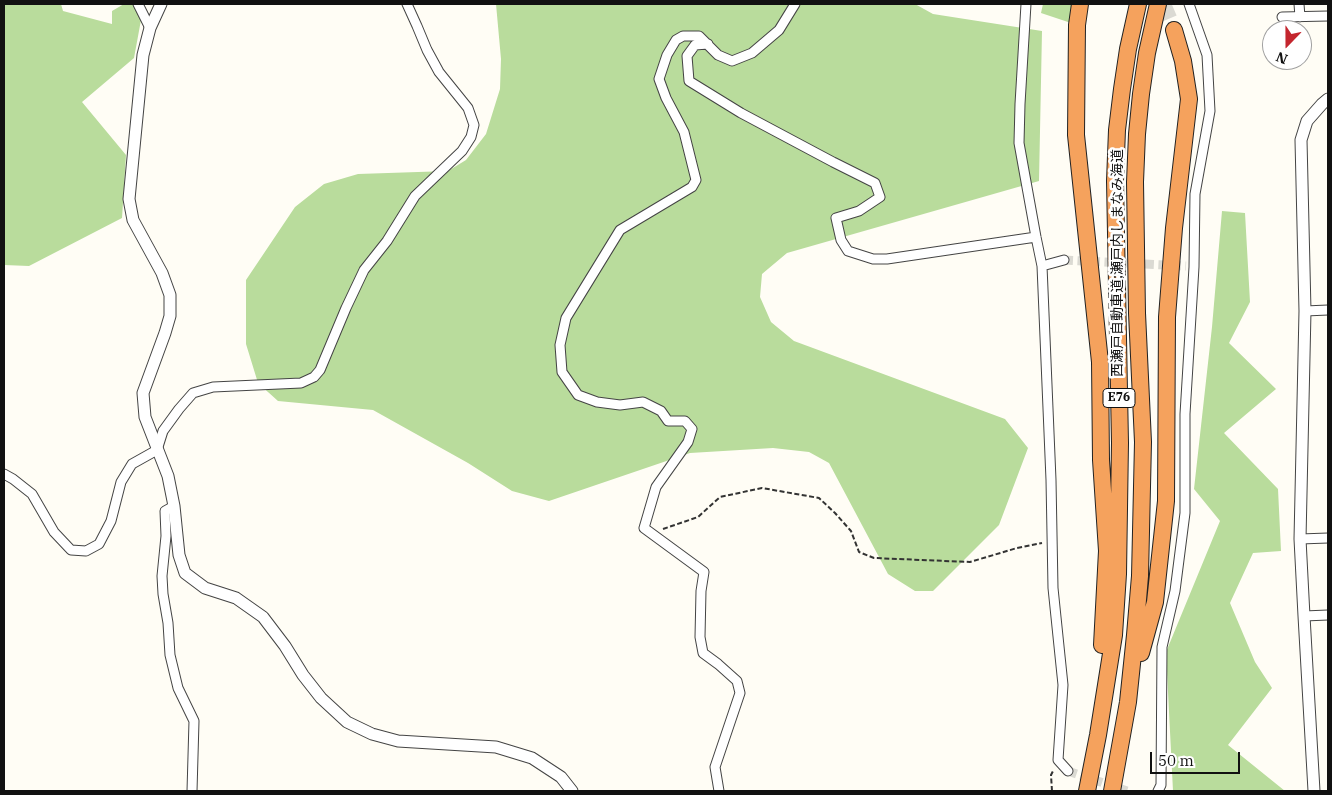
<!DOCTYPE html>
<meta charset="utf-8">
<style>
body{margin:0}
#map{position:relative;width:1332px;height:795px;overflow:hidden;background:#fffdf5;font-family:"IBM Plex Serif",serif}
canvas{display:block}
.frame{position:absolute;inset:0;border:5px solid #111;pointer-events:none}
.north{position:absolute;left:1262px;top:20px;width:50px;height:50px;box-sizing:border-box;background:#fff;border:1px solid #a0a0a0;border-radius:50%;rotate:202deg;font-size:14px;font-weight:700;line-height:20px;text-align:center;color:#111}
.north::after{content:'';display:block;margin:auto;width:18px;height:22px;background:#c4262e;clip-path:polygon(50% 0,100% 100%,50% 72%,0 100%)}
.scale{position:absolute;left:1150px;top:752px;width:90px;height:22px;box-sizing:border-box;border:2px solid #111;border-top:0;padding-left:6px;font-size:15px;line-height:18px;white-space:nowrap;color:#111;-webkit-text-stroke:4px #fff;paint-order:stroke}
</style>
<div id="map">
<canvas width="1332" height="795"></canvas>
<div class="frame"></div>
<div class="north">N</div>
<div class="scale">50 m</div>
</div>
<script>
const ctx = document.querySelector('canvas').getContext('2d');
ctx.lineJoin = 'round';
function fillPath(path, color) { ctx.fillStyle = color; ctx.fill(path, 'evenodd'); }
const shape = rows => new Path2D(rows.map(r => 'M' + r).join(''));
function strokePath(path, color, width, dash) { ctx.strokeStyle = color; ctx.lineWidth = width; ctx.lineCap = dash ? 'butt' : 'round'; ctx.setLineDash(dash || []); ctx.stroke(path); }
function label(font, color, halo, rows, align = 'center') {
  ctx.font = font + ' "IBM Plex Serif","Noto Sans JP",serif'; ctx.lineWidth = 5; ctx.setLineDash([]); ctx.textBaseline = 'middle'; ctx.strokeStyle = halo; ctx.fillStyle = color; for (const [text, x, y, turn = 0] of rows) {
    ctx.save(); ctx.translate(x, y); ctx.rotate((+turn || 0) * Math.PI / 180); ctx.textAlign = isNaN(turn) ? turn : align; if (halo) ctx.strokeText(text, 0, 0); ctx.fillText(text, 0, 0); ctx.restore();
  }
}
fillPath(shape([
 [4,4,61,4,63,11,112,24,112,11,124,4,135,4,141,20,134,58,82,102,126,155,122,218,29,266,4,265],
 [496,4,915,4,933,14,1042,31,1039,181,787,253,762,274,760,297,771,322,794,341,1005,419,1028,448,999,525,933,591,915,591,888,574,829,463,809,452,773,448,690,453,549,501,512,491,468,463,373,410,278,401,258,383,246,344,246,280,295,207,324,184,358,174,448,171,466,160,486,134,500,89,501,59],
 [1043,4,1073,4,1077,25,1041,13],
 [1222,211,1245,213,1250,302,1229,343,1276,389,1224,433,1278,489,1281,551,1253,553,1230,603,1255,662,1272,688,1228,745,1285,791,1173,791,1166,652,1220,521,1194,489,1212,327]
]), '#b9dc9c');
strokePath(shape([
 [1064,260,1186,266],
 [1068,771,1127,791]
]), '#dbdad3', 9, [9, 4.5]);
strokePath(shape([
 [1163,4,1174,30]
]), '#dbdad3', 16, [16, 8]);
const minor = shape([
 [138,4,150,28],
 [1026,4,1020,104,1019,143,1036,237,1042,266,1051,480,1053,588,1063,685,1058,760,1068,771],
 [1299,4,1300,17],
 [1282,17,1328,16],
 [708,44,695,45,687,56,689,81,741,113,833,162,875,183,880,197,859,211,836,218,841,240,848,251,873,259,887,259,1036,237],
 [1042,266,1064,260],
 [1305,311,1328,310],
 [4,474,13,479,32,494,54,532,71,550,86,551,99,544,111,521,121,482,132,464,157,450,163,431,179,409,193,393,213,387,301,383,314,377,320,370,346,308,364,270,387,241,415,196,462,151,471,137,474,125,468,108,439,72,427,50,417,26,407,4],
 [174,506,165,511,166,536,162,576,163,594,168,623,170,655,178,688,194,721,192,791],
 [1300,539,1328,538],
 [1304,616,1328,615],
 [719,791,715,767,740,693,737,681,718,664,703,653,700,637,701,591,704,572,644,528,656,487,688,442,692,429,685,421,668,421,661,411,643,402,620,405,597,402,578,395,562,372,560,345,566,318,620,230,692,187,696,180,684,132,666,98,659,79,667,55,676,40,683,36,699,36,718,55,732,61,752,53,779,30,795,4],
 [1158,791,1161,785,1162,647,1175,591,1185,513,1185,414,1194,267,1195,194,1210,111,1207,55,1189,4]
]);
const tertiary = shape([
 [161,4,150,28,143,55,129,199,133,220,162,273,170,295,170,316,165,333,143,393,145,417,168,476,174,506,179,555,185,573,205,588,236,598,263,617,285,646,303,675,321,698,347,722,372,734,398,741,496,747,532,758,561,777,572,791],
 [1314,791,1304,616,1300,539,1305,311,1301,140,1307,121,1322,104,1328,99]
]);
const motorway = shape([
 [1080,4,1077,25,1076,135,1100,362,1101,460,1107,551,1102,645],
 [1141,653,1155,602,1166,501,1167,317,1174,228,1189,99,1183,61,1174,30],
 [1087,791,1098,735,1114,635,1118,574,1120,443,1115,181,1117,130,1122,89,1128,49,1138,4],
 [1112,791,1128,702,1135,635,1140,576,1143,442,1137,313,1135,182,1137,134,1141,94,1147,53,1158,4]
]);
strokePath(minor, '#444', 11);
strokePath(tertiary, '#444', 13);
strokePath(motorway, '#222', 18);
strokePath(shape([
 [663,529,698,517,720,497,762,488,819,498,835,513,851,531,859,552,874,558,970,562,1017,548,1042,543],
 [1052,791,1051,775,1053,771]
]), '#333', 2, [5, 2.5]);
strokePath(minor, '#fff', 9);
strokePath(tertiary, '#fff', 11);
strokePath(motorway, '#f5a25d', 16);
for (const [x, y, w] of [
 [1119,398,32]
]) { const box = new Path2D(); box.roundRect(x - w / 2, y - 9.5, w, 19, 4); ctx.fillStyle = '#fff'; ctx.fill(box); strokePath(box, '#111', 1); }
label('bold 12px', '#111', null, [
 ["E76",1119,398]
]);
label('14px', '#111', '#fff', [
 ["西瀬戸自動車道;瀬戸内しまなみ海道",1118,263,-90]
]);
</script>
